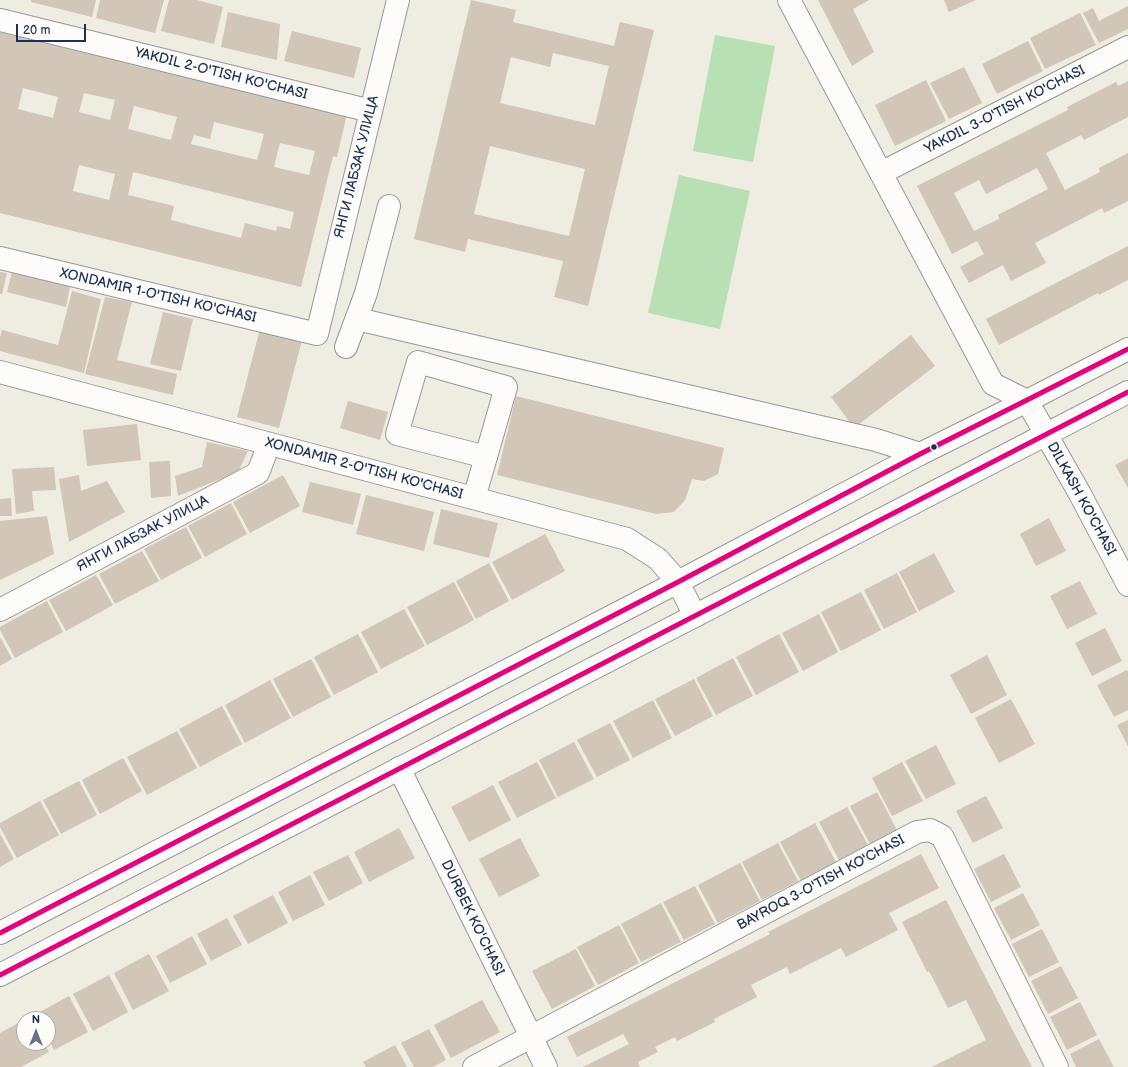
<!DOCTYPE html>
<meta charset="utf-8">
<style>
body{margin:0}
#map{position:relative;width:1128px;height:1067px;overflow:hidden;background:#efece2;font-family:"Balsamiq Sans",sans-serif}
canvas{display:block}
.north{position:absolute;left:16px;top:1011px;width:40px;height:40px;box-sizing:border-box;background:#fdfcf7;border:1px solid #a3aaba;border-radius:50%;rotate:0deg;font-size:11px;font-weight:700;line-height:16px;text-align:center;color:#1b2f5e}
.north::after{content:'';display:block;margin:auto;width:14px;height:18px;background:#65718c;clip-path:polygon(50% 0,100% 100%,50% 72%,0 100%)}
.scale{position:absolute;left:16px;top:24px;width:70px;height:18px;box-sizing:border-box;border:2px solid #1b2f5e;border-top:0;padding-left:5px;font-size:12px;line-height:14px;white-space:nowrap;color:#1b2f5e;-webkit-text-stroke:3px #fdfcf7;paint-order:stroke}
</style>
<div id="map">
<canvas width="1128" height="1067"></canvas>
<div class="north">N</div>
<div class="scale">20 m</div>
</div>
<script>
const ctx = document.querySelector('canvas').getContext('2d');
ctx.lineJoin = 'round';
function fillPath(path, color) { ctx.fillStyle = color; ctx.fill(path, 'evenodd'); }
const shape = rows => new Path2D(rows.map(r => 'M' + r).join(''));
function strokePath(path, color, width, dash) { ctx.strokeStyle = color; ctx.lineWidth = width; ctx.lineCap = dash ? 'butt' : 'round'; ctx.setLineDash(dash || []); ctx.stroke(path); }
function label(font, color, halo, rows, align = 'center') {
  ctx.font = font + ' "Balsamiq Sans",sans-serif'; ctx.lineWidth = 4; ctx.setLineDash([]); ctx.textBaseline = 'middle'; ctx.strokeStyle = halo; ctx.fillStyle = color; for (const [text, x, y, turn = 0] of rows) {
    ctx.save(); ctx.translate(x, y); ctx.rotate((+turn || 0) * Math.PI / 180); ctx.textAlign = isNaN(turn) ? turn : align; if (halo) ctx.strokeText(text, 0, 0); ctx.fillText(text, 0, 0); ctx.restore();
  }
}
fillPath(shape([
 [715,35,775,46,753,162,693,151],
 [679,175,750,191,720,329,648,313]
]), '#b9dfb5');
fillPath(shape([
 [31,0,96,0,92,17,31,2],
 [100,0,164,0,155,33,96,18],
 [169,0,197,0,223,7,214,44,161,31],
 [471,0,516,10,513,22,614,46,620,22,654,30,588,306,554,297,563,261,468,239,465,252,414,239],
 [553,53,609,66,595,125,500,103,511,57,550,67],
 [490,146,585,169,569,236,474,214],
 [818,0,869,0,853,9,874,52,852,66],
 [944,0,976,0,949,12],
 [1128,6,1128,29,1099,43,1083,13,1093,8,1099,21],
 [228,12,280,24,277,60,221,47],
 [1080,13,1096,45,1045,69,1030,38],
 [292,31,361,48,354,78,284,61],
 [0,32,89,54,90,50,347,114,337,157,333,156,301,287,0,213],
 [23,88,58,97,53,118,18,109],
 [84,93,115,100,110,120,79,112],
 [134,106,177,117,171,140,128,129],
 [214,122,264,134,257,160,191,144,194,135,210,139],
 [280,143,315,151,309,175,274,167],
 [79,165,115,174,109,200,73,191],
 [133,172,294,212,290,229,277,226,276,231,245,223,241,238,171,220,174,206,128,195],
 [1028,41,1043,71,997,94,982,64],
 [964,67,982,103,949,119,930,83],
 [926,80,946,121,895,146,875,105],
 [1128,81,1128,117,1084,140,1081,135,1046,153,1065,190,1100,172,1099,168,1128,153,1128,201,1104,213,1102,208,1035,243,1046,263,1011,281,1003,265,969,283,960,267,984,254,977,241,952,254,917,186,1068,110,1067,107,1116,82,1118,86],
 [1037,168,1048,189,998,215,999,219,974,231,954,193,979,180,986,194],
 [1128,246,1128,280,1099,295,1098,293,999,345,986,319],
 [0,272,7,273,2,294,0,294],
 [12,272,70,287,66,307,7,292],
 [72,291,101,299,84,373,0,351,0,337,2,330,58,345],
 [105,297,132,302,117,360,177,374,173,395,85,374],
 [163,312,193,319,181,371,150,364],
 [260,329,302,340,279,428,237,417],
 [911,335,935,366,854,428,831,397],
 [516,396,724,448,718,474,704,481,692,479,685,500,674,512,656,514,497,475],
 [348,401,388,412,380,440,340,428],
 [137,424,141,460,87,466,83,430],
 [207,442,248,451,238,472,178,496,175,476,202,467],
 [1128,458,1128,488,1115,465],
 [170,461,171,496,151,498,149,462],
 [54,467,56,490,32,491,34,511,16,514,12,469],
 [79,475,81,491,107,481,125,512,69,542,59,479],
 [283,475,300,506,250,533,233,502],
 [310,482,361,494,353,525,302,512],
 [366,495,434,512,424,551,356,534],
 [11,498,12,516,0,516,0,499],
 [231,503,247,534,205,557,188,526],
 [441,509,498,523,489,558,433,544],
 [47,516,54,554,0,580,0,521],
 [1049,518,1066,551,1036,566,1020,534],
 [186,527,202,558,161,580,144,549],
 [545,534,565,571,512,600,492,562],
 [142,551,159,581,115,604,99,574],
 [934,553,955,592,919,611,899,572],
 [489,563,509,601,476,619,456,581],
 [897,573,917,612,884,629,864,590],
 [96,575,113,605,66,631,49,600],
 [1080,581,1097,614,1067,629,1050,596],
 [454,582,474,620,427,645,407,607],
 [861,592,881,630,841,651,821,612],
 [47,601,63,632,15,658,0,630,0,627],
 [404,609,425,646,381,669,361,632],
 [819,614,838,652,803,671,782,633],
 [1105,628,1122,661,1092,676,1075,643],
 [358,634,378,672,334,695,314,657],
 [779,634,799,672,756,695,736,657],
 [0,637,12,659,0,666],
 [987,655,1007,695,971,714,950,675],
 [733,658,753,696,716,715,696,678],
 [311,659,331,697,293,717,273,679],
 [1127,670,1128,672,1128,710,1114,717,1097,685],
 [694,679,713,716,675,736,655,699],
 [270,680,291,718,245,743,225,705],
 [1011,699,1035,744,999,763,975,718],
 [653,700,672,738,633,758,613,721],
 [222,706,242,744,200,767,179,729],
 [1128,720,1128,746,1117,725],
 [610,723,630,760,597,777,577,740],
 [177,731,197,768,147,795,127,757],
 [574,742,594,779,558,797,539,760],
 [936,745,956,784,926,799,905,761],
 [123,758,142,791,100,814,82,780],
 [537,762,556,798,517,818,498,782],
 [902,762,923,801,892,816,872,778],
 [79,781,97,815,61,834,43,800],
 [493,785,511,820,469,842,451,807],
 [877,792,897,830,870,844,850,806],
 [986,796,1003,828,973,843,956,811],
 [40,801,59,835,17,858,0,827,0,823],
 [847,807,868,845,839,860,819,822],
 [815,823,836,862,801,881,780,842],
 [399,828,415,858,369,882,354,852],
 [0,834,14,859,0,867],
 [520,838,540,876,499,897,479,859],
 [778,843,798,881,762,900,742,862],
 [921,854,939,888,889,913,898,930,846,957,841,948,790,974,787,967,751,985,757,997,714,1019,715,1022,677,1041,675,1037,655,1047,658,1052,638,1062,640,1067,583,1067,629,1044,623,1034,577,1057,567,1037,770,934,768,932],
 [1004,854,1021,887,991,902,974,869],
 [348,855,363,883,329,901,313,872],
 [740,863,760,901,718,923,698,885],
 [310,875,325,905,293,921,278,892],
 [695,886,715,924,684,940,663,902],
 [1023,893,1040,925,1011,940,994,908],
 [273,895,288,923,248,944,233,916],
 [946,900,1011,1027,1032,1067,932,1067,986,1040,966,1000,948,1008,929,971,927,972,902,922],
 [661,903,681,942,641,962,621,924],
 [227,918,242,945,211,961,197,934],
 [619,925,639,963,598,985,577,947],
 [1042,929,1059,962,1029,977,1012,944],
 [192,936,207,964,170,983,156,956],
 [576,949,595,986,552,1009,532,971],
 [149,954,169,991,133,1010,114,973],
 [1061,966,1078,998,1048,1014,1031,981],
 [109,975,128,1012,93,1031,73,994],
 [69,996,88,1032,54,1050,48,1038,48,1019,38,1019,36,1014],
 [482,1000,500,1032,451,1058,434,1025],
 [1080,1002,1097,1035,1067,1050,1050,1017],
 [24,1020,24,1043,44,1043,49,1052,21,1067,0,1067,0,1033],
 [429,1029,446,1060,433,1067,414,1067,401,1043],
 [1099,1039,1114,1067,1076,1067,1070,1054],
 [395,1045,407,1067,366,1067,363,1062]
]), '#d1c6b7');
const minor = shape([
 [789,0,993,384,1027,401,1080,494,1128,585],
 [0,20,371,111],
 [881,173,1128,47],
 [0,258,317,334,398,0],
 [357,319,876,440,920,454],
 [346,347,366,293,389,206],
 [0,372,627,539,658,559,678,582,695,616],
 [474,498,486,457,506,387,418,362,397,434,486,457],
 [0,610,258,473,269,444],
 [399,768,546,1067],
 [474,1067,917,832,930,830,942,836,1057,1067]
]);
const major = shape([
 [0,933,678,582,920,454,1027,401,1128,349],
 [0,975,1128,392]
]);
strokePath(minor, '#96989a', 24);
strokePath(major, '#96989a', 24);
strokePath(minor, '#fdfcfb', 22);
strokePath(major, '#fdfcfb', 22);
strokePath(shape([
 [0,933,678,582,920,454,1128,349],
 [0,975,1128,392]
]), '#e5007d', 5);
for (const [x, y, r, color] of [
 [934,447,3.5,"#1b2f5e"]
]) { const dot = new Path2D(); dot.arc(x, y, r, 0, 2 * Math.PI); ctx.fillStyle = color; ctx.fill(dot); strokePath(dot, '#fdfcf7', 1.5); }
label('14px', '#1b2f5e', '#fdfcf7', [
 ["YAKDIL 2-O'TISH KO'CHASI",221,74,14],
 ["YAKDIL 3-O'TISH KO'CHASI",1005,110,-27],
 ["ЯНГИ ЛАБЗАК УЛИЦА",357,167,-76],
 ["XONDAMIR 1-O'TISH KO'CHASI",158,296,13],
 ["XONDAMIR 2-O'TISH KO'CHASI",364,469,15],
 ["DILKASH KO'CHASI",1081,499,61],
 ["ЯНГИ ЛАБЗАК УЛИЦА",143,534,-28],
 ["BAYROQ 3-O'TISH KO'CHASI",821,883,-28],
 ["DURBEK KO'CHASI",472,918,64]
]);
</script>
